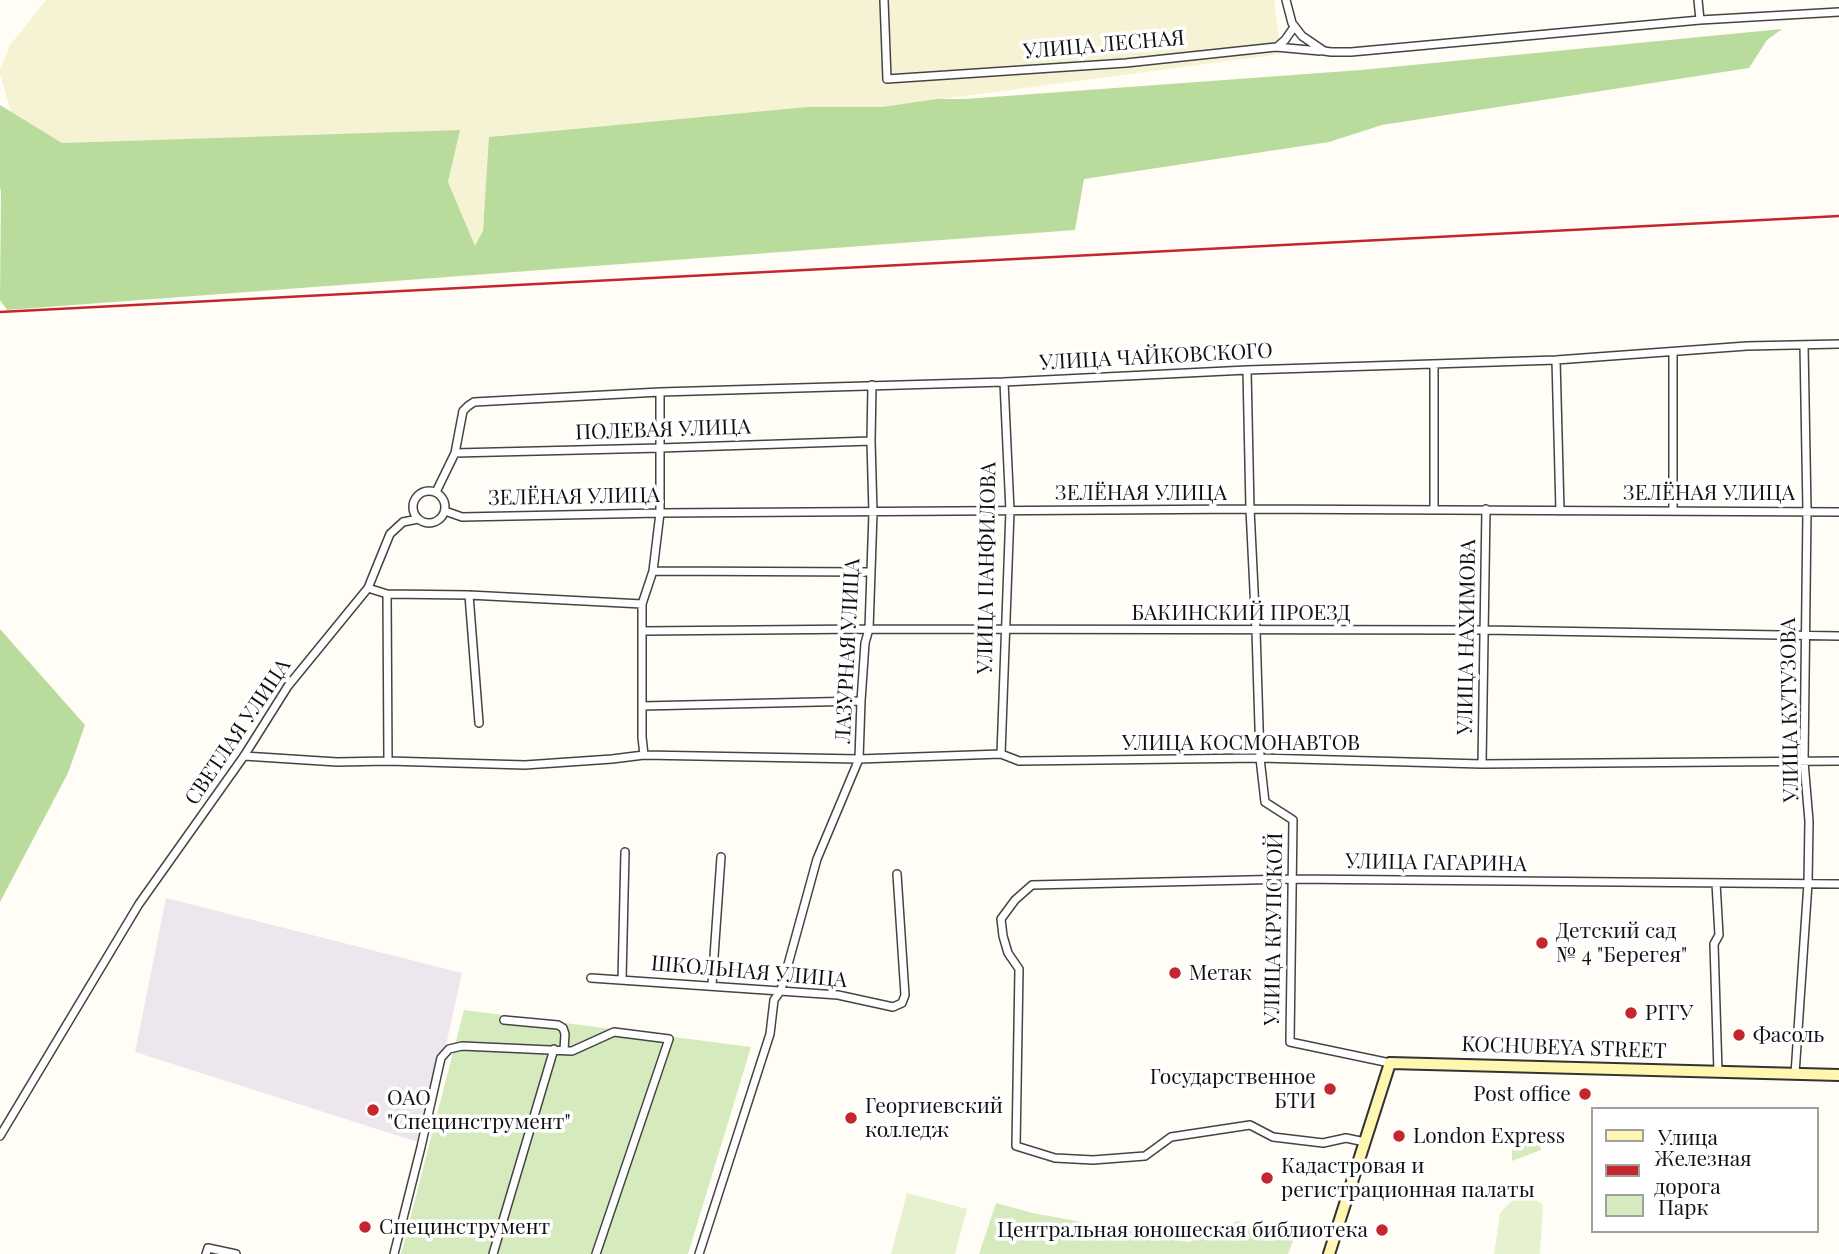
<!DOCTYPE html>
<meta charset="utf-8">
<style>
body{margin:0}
#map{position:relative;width:1839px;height:1254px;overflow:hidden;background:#fffdf5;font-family:"Playfair Display",serif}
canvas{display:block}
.legend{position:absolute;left:1591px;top:1107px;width:228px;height:126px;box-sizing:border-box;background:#fff;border:2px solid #a0a0a0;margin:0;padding:9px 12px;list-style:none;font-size:21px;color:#111}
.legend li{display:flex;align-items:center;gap:14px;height:35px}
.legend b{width:35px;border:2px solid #a0a0a0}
</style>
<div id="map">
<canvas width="1839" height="1254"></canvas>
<ul class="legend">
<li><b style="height:9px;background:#fff6b0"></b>Улица</li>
<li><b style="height:9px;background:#c4262e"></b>Железная дорога</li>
<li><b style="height:19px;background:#d5ebbd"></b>Парк</li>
</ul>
</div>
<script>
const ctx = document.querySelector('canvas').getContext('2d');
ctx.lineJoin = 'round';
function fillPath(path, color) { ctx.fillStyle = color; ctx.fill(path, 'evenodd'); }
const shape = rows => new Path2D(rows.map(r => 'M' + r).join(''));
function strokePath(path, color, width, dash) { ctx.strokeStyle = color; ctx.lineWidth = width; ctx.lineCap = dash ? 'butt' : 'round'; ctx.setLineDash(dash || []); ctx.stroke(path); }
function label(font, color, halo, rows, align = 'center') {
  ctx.font = font + ' "Playfair Display",serif'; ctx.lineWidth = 7; ctx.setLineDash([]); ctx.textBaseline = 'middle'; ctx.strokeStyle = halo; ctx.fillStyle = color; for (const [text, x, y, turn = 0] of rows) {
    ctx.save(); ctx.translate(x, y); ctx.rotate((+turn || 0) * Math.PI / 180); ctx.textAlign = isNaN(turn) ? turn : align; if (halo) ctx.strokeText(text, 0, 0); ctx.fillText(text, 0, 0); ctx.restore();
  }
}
fillPath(shape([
 [166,898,462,973,424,1144,135,1052]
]), '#eee6ef');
fillPath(shape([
 [46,0,1274,0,1281,54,882,107,807,107,490,137,483,231,475,247,448,182,459,131,61,143,11,112,0,74,0,70,10,45]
]), '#f6f3d4');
fillPath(shape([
 [464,1010,751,1047,688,1254,401,1254],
 [1512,1138,1540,1139,1541,1150,1512,1161],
 [996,1203,1033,1213,1189,1242,1238,1221,1295,1236,1288,1254,979,1254]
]), '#d5ebbd');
fillPath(shape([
 [1782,29,1767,40,1749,68,1382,125,1329,142,1084,179,1075,230,7,310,0,300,1,192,0,187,0,105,62,143,460,130,448,182,475,246,483,231,489,137,807,107,882,107,937,99,965,99,1361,70],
 [0,629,85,725,68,773,0,902]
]), '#b9dc9c');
fillPath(shape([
 [907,1193,967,1209,955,1254,891,1254],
 [1529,1195,1543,1205,1540,1254,1494,1254,1500,1213,1514,1198]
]), '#e6f2cf');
const street = shape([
 [884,0,887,79,1126,63,1276,47,1320,51],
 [1286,0,1292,23,1302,36,1324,51,1331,52,1351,52,1700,20,1839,12],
 [1698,0,1700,20],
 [1277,47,1285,40,1294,27],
 [1556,360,1560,511],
 [1434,364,1434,509],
 [1247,370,1250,509,1256,631,1260,758,1265,802,1293,820,1290,1042,1390,1063],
 [455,453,660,448,871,441],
 '413 507a16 16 0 1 1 32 0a16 16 0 1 1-32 0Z',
 [436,492,455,453,463,411,468,406,474,402,660,392,1004,382,1247,370,1556,360,1747,346,1839,344],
 [445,511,462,517,660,513,1250,509,1839,512],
 [1673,511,1673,352],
 [653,571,870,572],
 [368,588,390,534,403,522,418,519],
 [387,594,388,761],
 [469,595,479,723],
 [643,631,869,629,1484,630,1839,636],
 [642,706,861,701],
 [1001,754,1010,511,1004,382],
 [644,755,642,737,642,604,653,571,660,513,660,392],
 [244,756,337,762,388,761,525,765,612,759,644,755,859,759,1001,754,1019,761,1260,758,1482,764,1839,761],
 [1482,764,1486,509],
 [1716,883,1719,935,1714,944,1718,1072],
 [591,978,838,995,893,1007,902,1003,905,995,897,874],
 [622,980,625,852],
 [712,985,721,857],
 [504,1020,558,1025,563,1028,565,1034,564,1050],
 [1795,1074,1808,883,1809,821,1804,762,1807,511,1804,345],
 [0,1136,139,904,244,756,288,686,368,588,387,594,469,595,642,604],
 [1365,1142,1346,1138,1323,1143,1273,1137,1250,1125,1171,1137,1145,1156,1093,1160,1055,1158,1016,1146,1019,969,1008,953,1003,936,1001,919,1015,900,1032,885,1292,879,1839,884],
 [206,1254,208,1248,236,1254],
 [394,1254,421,1147,441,1058,449,1049,462,1046,572,1051,614,1032,669,1039,596,1254],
 [493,1254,554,1049],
 [699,1254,770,1034,774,1000,781,990,817,859,859,759,861,701,865,643,869,629,873,513,871,441,872,385]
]);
const secondary = shape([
 [1329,1254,1390,1063,1839,1075]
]);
strokePath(street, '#444', 10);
strokePath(secondary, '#333', 14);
strokePath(street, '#fff', 7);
strokePath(secondary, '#fff6b0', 10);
strokePath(shape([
 [0,312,1839,216]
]), '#c4262e', 2.5);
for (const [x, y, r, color] of [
 [1542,943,7,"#c4262e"],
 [1175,973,7,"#c4262e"],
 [1631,1013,7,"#c4262e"],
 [1739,1035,7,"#c4262e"],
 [1330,1089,7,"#c4262e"],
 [1585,1094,7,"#c4262e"],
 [373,1110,7,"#c4262e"],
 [851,1118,7,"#c4262e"],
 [1399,1136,7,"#c4262e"],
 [1267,1178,7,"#c4262e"],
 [365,1227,7,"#c4262e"],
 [1382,1230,7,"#c4262e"]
]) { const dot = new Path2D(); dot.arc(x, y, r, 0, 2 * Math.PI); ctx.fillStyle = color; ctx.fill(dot); strokePath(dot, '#fff', 2.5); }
label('21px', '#111', '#fff', [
 ["УЛИЦА ЛЕСНАЯ",1104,45,-5],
 ["УЛИЦА ЧАЙКОВСКОГО",1156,357,-3],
 ["ПОЛЕВАЯ УЛИЦА",663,430,-2],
 ["ЗЕЛЁНАЯ УЛИЦА",1141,493],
 ["ЗЕЛЁНАЯ УЛИЦА",1709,493],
 ["ЗЕЛЁНАЯ УЛИЦА",574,497,-1],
 ["УЛИЦА ПАНФИЛОВА",987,568,-89],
 ["БАКИНСКИЙ ПРОЕЗД",1241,613],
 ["УЛИЦА НАХИМОВА",1467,637,-89],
 ["ЛАЗУРНАЯ УЛИЦА",848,651,-87],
 ["УЛИЦА КУТУЗОВА",1790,710,-91],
 ["СВЕТЛАЯ УЛИЦА",238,732,-56],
 ["УЛИЦА КОСМОНАВТОВ",1241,743],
 ["УЛИЦА ГАГАРИНА",1436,863,1],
 ["УЛИЦА КРУПСКОЙ",1274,929,-89],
 ["ШКОЛЬНАЯ УЛИЦА",749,972,5],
 ["KOCHUBEYA STREET",1564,1048,2]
]);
label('21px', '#111', '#fff', [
 ["Детский сад",1556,931],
 ["№ 4 \"Берегея\"",1556,955],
 ["Метак",1189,973],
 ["РГГУ",1645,1013],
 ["Фасоль",1753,1035],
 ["Государственное",1316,1077,"right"],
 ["БТИ",1316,1101,"right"],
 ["Post office",1571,1094,"right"],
 ["ОАО",387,1098],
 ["\"Специнструмент\"",387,1122],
 ["Георгиевский",865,1106],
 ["колледж",865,1130],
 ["London Express",1413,1136],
 ["Кадастровая и",1281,1166],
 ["регистрационная палаты",1281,1190],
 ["Специнструмент",379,1227],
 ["Центральная юношеская библиотека",1368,1230,"right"]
], 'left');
</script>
